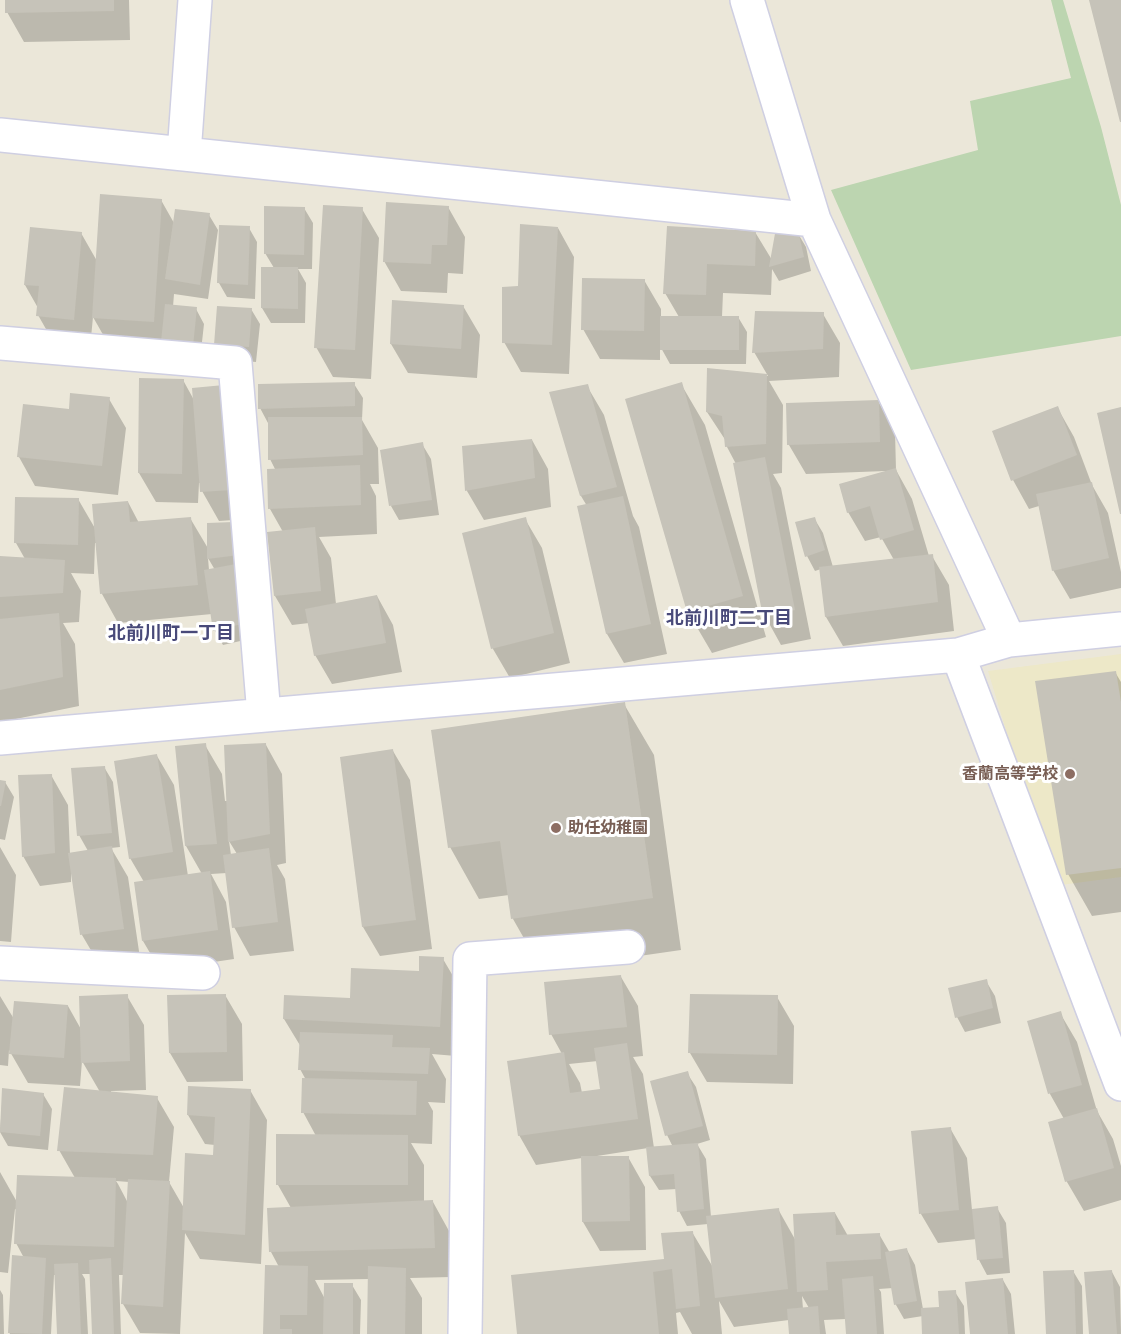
<!DOCTYPE html>
<meta charset="utf-8">
<style>
body{margin:0}
canvas{display:block;background:#ebe7d9}
</style>
<canvas width="1121" height="1334"></canvas>
<script>
const ctx = document.querySelector('canvas').getContext('2d');
ctx.lineJoin = 'round';
function fillPath(path, color) { ctx.fillStyle = color; ctx.fill(path, 'evenodd'); }
const shape = rows => new Path2D(rows.map(r => 'M' + r).join(''));
function strokePath(path, color, width, dash) { ctx.strokeStyle = color; ctx.lineWidth = width; ctx.lineCap = dash ? 'butt' : 'round'; ctx.setLineDash(dash || []); ctx.stroke(path); }
function label(font, color, halo, rows, align = 'center') {
  ctx.font = font + ' "Noto Sans","Noto Sans JP",sans-serif'; ctx.lineWidth = 6; ctx.setLineDash([]); ctx.textBaseline = 'middle'; ctx.strokeStyle = halo; ctx.fillStyle = color; for (const [text, x, y, turn = 0] of rows) {
    ctx.save(); ctx.translate(x, y); ctx.rotate((+turn || 0) * Math.PI / 180); ctx.textAlign = isNaN(turn) ? turn : align; if (halo) ctx.strokeText(text, 0, 0); ctx.fillText(text, 0, 0); ctx.restore();
  }
}
fillPath(shape([
 [1121,654,1121,877,1053,886,988,671]
]), '#ede8c8');
fillPath(shape([
 [1051,0,1063,0,1101,127,1121,205,1121,336,911,370,831,190,978,150,970,101,1071,78]
]), '#bcd5b0');
fillPath(shape([
 [7,0,129,0,130,40,24,42,7,12],
 [161,200,174,223,209,215,218,230,208,299,174,294,173,307,196,309,204,324,200,360,110,347,93,317,90,348,55,345,38,315,38,308,25,285,81,233,97,261],
 [448,207,465,237,463,274,448,273,447,293,401,291,384,261],
 [304,208,313,223,312,269,298,269,306,283,305,323,271,323,262,308,274,268,265,253],
 [362,209,379,238,371,379,333,377,316,347],
 [249,228,257,242,255,299,227,297,219,283],
 [558,228,574,257,569,374,521,372,504,342,520,287],
 [668,228,755,232,772,260,797,232,806,247,811,271,779,281,772,269,771,295,723,293,722,317,738,317,747,332,746,364,670,364,660,346,660,360,600,359,583,329,644,280,661,309,661,318,679,317,665,293],
 [463,306,480,335,477,378,408,373,391,344],
 [251,309,260,324,256,362,224,359,215,345],
 [823,314,840,343,839,377,769,381,783,405,782,473,773,474,781,488,811,639,781,645,765,616,736,464,727,447,726,441,707,412,709,370,768,376,754,352],
 [183,380,194,400,248,519,219,521,202,491,201,483,199,483,198,503,156,502,139,473],
 [354,384,363,398,362,420,378,448,379,484,370,484,376,496,377,534,319,537,331,558,336,604,377,596,393,625,402,672,332,684,315,655,309,623,292,625,275,596,283,532,270,509,269,471,276,471,270,459,268,423,260,408],
 [681,384,705,425,766,637,712,653,688,612],
 [587,386,604,415,633,516,639,527,667,654,624,663,607,634,587,506,581,496,551,393],
 [109,399,126,428,118,495,35,486,19,457,70,411],
 [878,401,895,431,896,470,912,499,929,556,932,556,949,585,954,631,843,646,826,617,821,569,815,571,807,556,814,518,823,533,833,567,894,560,881,537,865,541,848,512,886,471,806,474,789,445,788,404],
 [1057,407,1074,437,1092,485,1108,513,1121,572,1121,588,1070,599,1053,570,1039,506,1029,509,1013,480],
 [532,440,548,469,551,507,484,520,467,491,464,447],
 [422,444,431,459,439,515,399,520,391,506],
 [78,499,96,530,128,502,139,523,190,518,209,550,233,524,249,639,223,645,215,631,212,614,118,623,102,594,97,543,95,543,94,574,71,573,81,591,79,622,63,623,75,644,79,706,6,721,0,727,0,558,25,559,16,543],
 [208,558,215,570,209,570],
 [525,519,542,548,570,663,510,678,493,649,464,534],
 [1115,672,1121,682,1121,912,1092,916,1068,874],
 [624,704,654,755,681,950,542,970,513,919,509,895,479,899,450,847],
 [205,745,222,774,225,801,228,801,266,745,282,774,286,863,277,865,285,879,294,951,250,956,234,927,227,873,211,874,226,902,234,959,160,970,143,941,144,882,130,858,157,756,174,785,188,876,202,874,186,846,177,747],
 [229,841,237,854,231,855],
 [393,751,410,780,432,949,380,956,363,927],
 [104,767,113,782,120,847,111,848,128,877,140,958,99,964,82,935,73,873,71,874,71,882,40,886,23,856,51,775,68,805,70,854,88,851,79,835],
 [0,781,5,782,14,797,5,840,0,839],
 [0,847,16,875,11,942,0,941],
 [443,959,460,988,456,1056,432,1054,446,1079,445,1103,428,1102,433,1111,432,1144,411,1143,424,1165,424,1202,433,1202,449,1231,451,1277,410,1278,422,1298,422,1334,368,1334,369,1279,315,1280,325,1299,352,1285,361,1300,360,1334,265,1334,279,1267,271,1252,291,1208,278,1185,316,1136,303,1112,306,1080,300,1069,301,1047,284,1019,351,1000,420,973],
 [621,977,638,1006,643,1056,633,1057,643,1074,654,1148,673,1147,667,1135,687,1073,696,1087,710,1140,697,1144,706,1159,711,1217,778,1209,796,1241,835,1213,848,1236,879,1234,890,1253,907,1250,915,1265,923,1309,940,1308,955,1292,964,1306,965,1334,924,1334,923,1316,904,1319,896,1305,893,1288,879,1289,881,1292,884,1334,847,1334,846,1319,824,1320,826,1334,790,1334,789,1320,734,1327,719,1301,722,1334,692,1334,680,1312,676,1313,678,1334,518,1334,665,1260,692,1232,714,1269,708,1224,687,1226,679,1211,677,1189,659,1190,650,1176,648,1148,597,1156,598,1158,628,1157,645,1187,646,1250,600,1251,583,1222,582,1158,536,1165,519,1135,562,1054,551,1034],
 [598,1061,602,1091,582,1093,580,1083,569,1064],
 [802,1296,809,1308,803,1309],
 [986,981,995,996,1001,1023,965,1032,957,1017],
 [225,995,242,1024,243,1081,187,1082,170,1053,169,997],
 [0,996,14,1019,68,1006,82,1031,127,996,144,1025,146,1090,111,1091,111,1093,157,1098,174,1127,169,1182,184,1208,215,1156,215,1145,205,1144,188,1115,250,1090,267,1120,261,1264,200,1259,185,1233,180,1334,140,1333,123,1304,125,1275,119,1275,121,1334,94,1334,91,1274,82,1274,85,1279,88,1334,58,1334,56,1275,54,1275,51,1334,10,1334,9,1332,24,1258,16,1243,17,1210,15,1209,8,1273,0,1272,0,1172,17,1202,75,1178,59,1150,100,1092,82,1061,80,1086,28,1083,9,1050,8,1066,0,1065],
 [116,1181,129,1182,128,1203,118,1184],
 [777,997,794,1026,793,1084,707,1082,690,1053],
 [1060,1013,1077,1042,1097,1111,1113,1139,1121,1166,1121,1200,1084,1211,1067,1182,1050,1123,1064,1119,1050,1094,1029,1022],
 [3,1090,43,1094,52,1109,48,1150,8,1146,0,1132],
 [950,1128,967,1158,972,1210,997,1208,1006,1223,1010,1273,987,1275,979,1260,977,1239,938,1243,921,1214,913,1132],
 [1073,1271,1082,1286,1083,1334,1047,1334],
 [1112,1272,1120,1287,1121,1334,1090,1334],
 [1003,1280,1011,1294,1015,1334,971,1334],
 [0,1290,3,1295,4,1334,0,1334]
]), '#0003');
fillPath(shape([
 [5,0,114,0,114,11,5,13],
 [1089,0,1121,0,1121,122,1120,122],
 [100,194,162,199,154,322,92,318],
 [386,202,449,206,447,245,432,245,431,264,383,262],
 [323,205,363,207,355,350,314,348],
 [264,206,305,207,304,255,264,254],
 [175,209,210,213,200,285,165,279],
 [520,224,558,227,552,345,502,343,502,287,518,286],
 [219,225,250,226,248,285,217,283],
 [667,226,756,231,755,266,707,264,706,295,663,294],
 [30,227,82,232,74,320,36,316,39,286,24,285],
 [776,228,798,230,804,257,769,267],
 [261,267,298,267,298,309,261,308],
 [582,278,645,279,644,331,581,330],
 [392,300,464,305,461,349,390,344],
 [165,304,197,307,193,346,161,342],
 [217,306,252,308,249,347,214,345],
 [755,311,824,312,823,349,752,353],
 [660,316,739,316,739,350,660,350],
 [707,368,767,374,766,444,725,447,722,416,706,412],
 [139,378,184,379,182,474,138,473],
 [355,382,355,406,258,409,258,384],
 [682,382,743,596,687,612,625,399],
 [588,384,617,487,580,496,549,392],
 [224,385,232,490,200,492,192,388],
 [70,393,110,397,102,466,17,457,23,404,69,409],
 [879,400,880,442,787,445,786,403],
 [1058,406,1077,455,1011,481,992,431],
 [1121,407,1121,514,1120,514,1097,413],
 [268,417,362,417,363,455,268,460],
 [532,439,535,478,465,491,462,446],
 [423,442,432,500,389,506,380,450],
 [765,457,795,610,763,617,733,463],
 [360,465,361,505,268,509,267,469],
 [896,468,914,530,880,540,870,506,847,513,839,484],
 [1092,482,1109,558,1052,571,1036,494],
 [623,496,651,624,606,634,577,506],
 [15,497,79,498,78,545,14,543],
 [128,501,130,522,191,517,198,585,100,594,92,504],
 [526,517,554,633,491,649,462,533],
 [815,517,825,550,805,557,795,522],
 [234,522,239,555,207,559,207,523],
 [315,527,321,591,274,596,267,532],
 [933,554,938,602,825,617,819,567],
 [0,556,65,560,63,593,0,597],
 [236,564,242,624,213,631,204,570],
 [377,595,386,643,314,656,305,609],
 [59,613,63,677,0,690,0,619],
 [1116,671,1121,702,1121,868,1066,875,1035,681],
 [625,702,653,898,511,919,500,841,448,848,431,730],
 [206,743,217,844,185,846,175,746],
 [266,743,270,834,228,842,224,745],
 [393,749,416,920,362,927,340,757],
 [157,754,173,852,129,859,114,761],
 [105,766,112,833,77,836,71,768],
 [52,774,55,853,22,857,18,775],
 [0,780,6,781,1,806,0,806],
 [112,846,124,929,80,935,68,853],
 [269,848,278,922,232,928,223,855],
 [210,871,218,930,142,941,134,882],
 [419,956,444,957,440,1027,283,1019,284,995,350,998,351,968,419,971],
 [621,975,627,1027,549,1035,544,982],
 [987,979,993,1008,955,1018,948,988],
 [128,994,130,1061,81,1063,79,996],
 [226,994,227,1052,169,1053,167,995],
 [690,994,778,995,777,1055,688,1053],
 [14,1001,68,1005,64,1058,9,1054],
 [1061,1011,1082,1085,1048,1094,1027,1021],
 [300,1032,393,1035,392,1047,430,1048,428,1074,298,1070],
 [627,1043,638,1119,518,1136,507,1061,564,1052,570,1093,600,1089,594,1048],
 [688,1071,703,1126,665,1136,650,1081],
 [302,1078,417,1081,416,1115,301,1113],
 [188,1086,251,1089,245,1235,182,1230,185,1153,213,1155,215,1117,187,1115],
 [64,1087,158,1096,153,1155,57,1151],
 [2,1088,44,1093,40,1136,0,1132],
 [1097,1108,1114,1168,1065,1182,1048,1122],
 [951,1127,959,1210,919,1214,911,1131],
 [276,1134,408,1135,408,1185,276,1185],
 [698,1143,704,1209,677,1212,674,1174,649,1176,646,1147],
 [581,1156,629,1156,630,1221,582,1222],
 [17,1175,116,1178,114,1247,14,1244],
 [128,1179,170,1181,163,1307,121,1304],
 [433,1200,435,1248,269,1252,267,1208],
 [998,1206,1003,1258,977,1260,972,1209],
 [779,1208,788,1289,715,1298,706,1216],
 [835,1212,836,1235,880,1233,881,1259,826,1262,828,1290,797,1292,793,1214],
 [693,1231,700,1306,676,1309,672,1269,653,1272,659,1334,517,1334,511,1275,664,1259,661,1233],
 [907,1248,917,1301,894,1305,885,1252],
 [12,1255,46,1258,42,1334,8,1333],
 [111,1258,114,1334,92,1334,89,1260],
 [78,1263,81,1334,57,1334,54,1264],
 [265,1265,308,1266,307,1315,280,1315,280,1329,292,1329,292,1334,263,1334],
 [368,1266,406,1268,405,1334,367,1334],
 [1074,1270,1076,1334,1046,1334,1043,1271],
 [1112,1270,1117,1334,1089,1334,1084,1272],
 [873,1276,877,1334,846,1334,842,1279],
 [1003,1278,1008,1334,970,1334,965,1282],
 [324,1283,353,1283,353,1334,323,1334],
 [956,1290,959,1334,922,1334,921,1308,939,1307,938,1291],
 [818,1306,820,1334,789,1334,787,1309]
]), '#c6c3b9');
const minor = shape([
 [747,0,814,220,1009,640],
 [0,135,184,154,195,0],
 [184,154,814,220],
 [0,343,235,363,264,715],
 [958,655,1121,1084],
 [0,738,958,655,1009,640,1121,629],
 [0,963,203,973],
 [465,1334,470,959,628,947]
]);
strokePath(minor, '#cfcfe2', 36);
strokePath(minor, '#fff', 33);
for (const [x, y, r, color] of [
 [1070,774,6,"#8d6e63"],
 [556,828,6,"#8d6e63"]
]) { const dot = new Path2D(); dot.arc(x, y, r, 0, 2 * Math.PI); ctx.fillStyle = color; ctx.fill(dot); strokePath(dot, '#fff', 2); }
label('bold 16px', '#785e54', '#fff', [
 ["香蘭高等学校",1058,774],
 ["助任幼稚園",568,828,"left"]
], 'right');
label('bold 18px', '#484979', '#fff', [
 ["北前川町二丁目",729,619],
 ["北前川町一丁目",171,634]
]);
</script>
